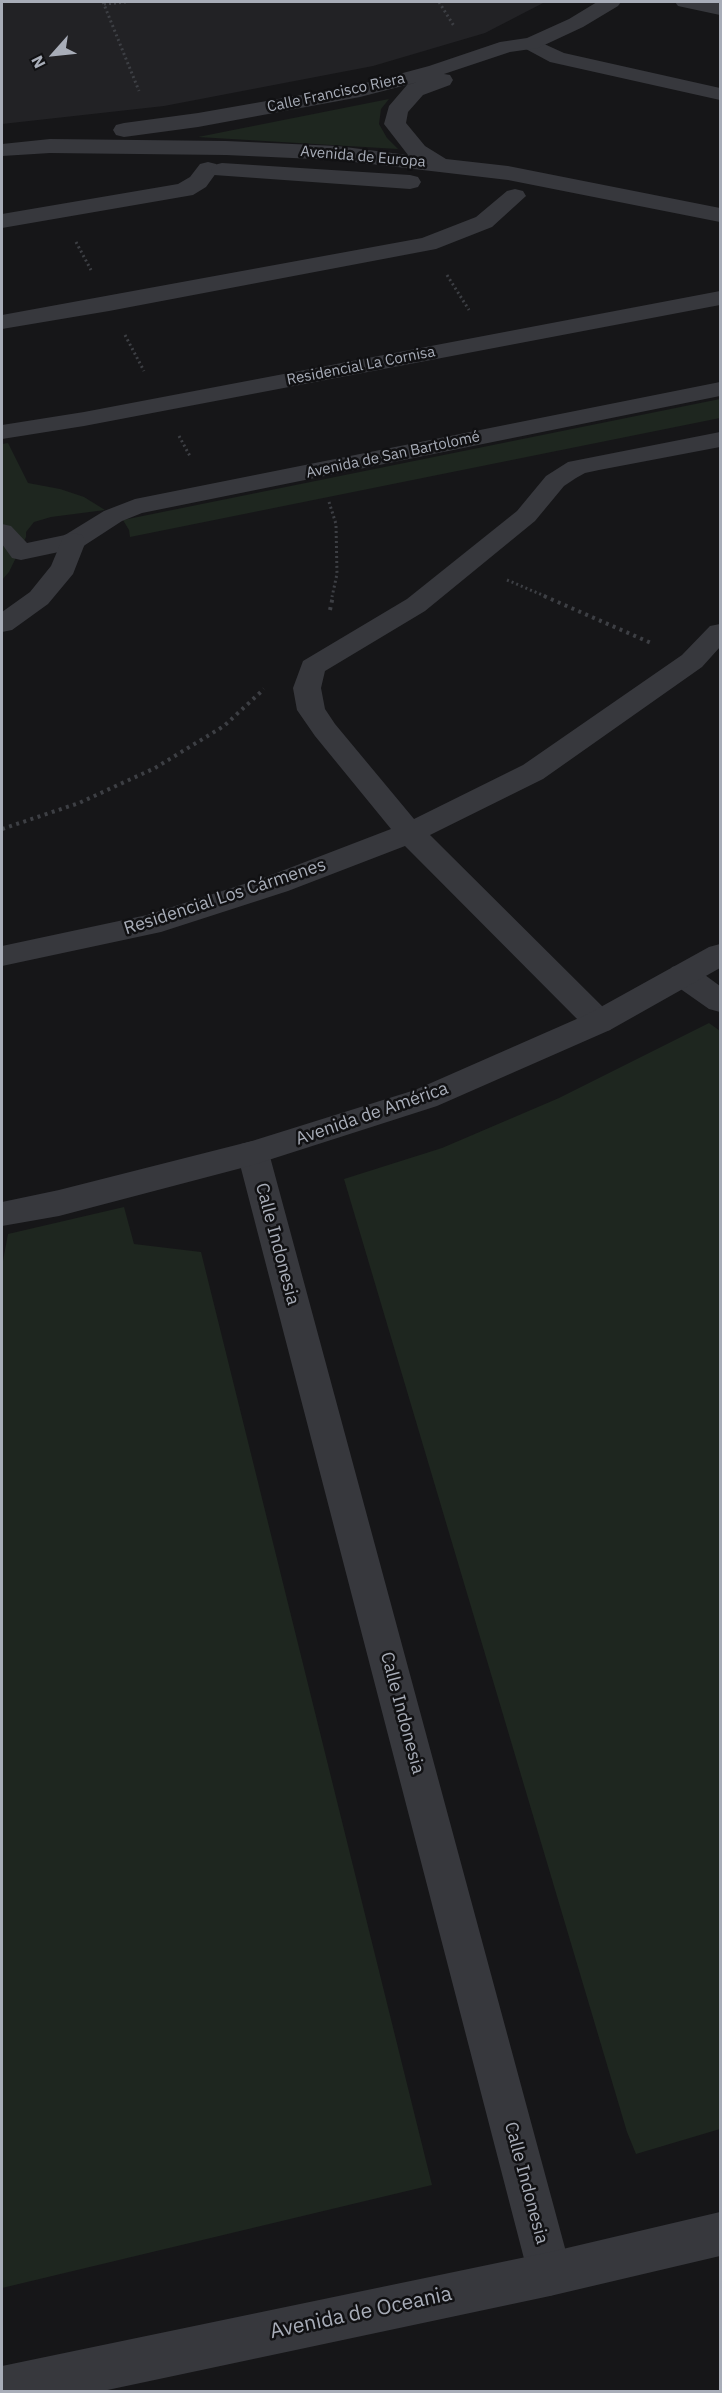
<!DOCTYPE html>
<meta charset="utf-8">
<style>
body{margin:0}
#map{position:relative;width:722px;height:2393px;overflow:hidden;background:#161618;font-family:"IBM Plex Sans",sans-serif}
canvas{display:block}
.frame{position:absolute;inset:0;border:3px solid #a8adb8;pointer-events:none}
.north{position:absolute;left:24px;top:24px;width:60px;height:60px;-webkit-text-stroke:4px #111113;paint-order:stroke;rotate:243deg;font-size:16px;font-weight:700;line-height:24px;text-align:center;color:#a8adb8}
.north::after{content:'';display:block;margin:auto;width:21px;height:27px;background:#a8adb8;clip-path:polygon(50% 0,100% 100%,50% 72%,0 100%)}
</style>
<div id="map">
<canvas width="722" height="2393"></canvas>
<div class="frame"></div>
<div class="north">N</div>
</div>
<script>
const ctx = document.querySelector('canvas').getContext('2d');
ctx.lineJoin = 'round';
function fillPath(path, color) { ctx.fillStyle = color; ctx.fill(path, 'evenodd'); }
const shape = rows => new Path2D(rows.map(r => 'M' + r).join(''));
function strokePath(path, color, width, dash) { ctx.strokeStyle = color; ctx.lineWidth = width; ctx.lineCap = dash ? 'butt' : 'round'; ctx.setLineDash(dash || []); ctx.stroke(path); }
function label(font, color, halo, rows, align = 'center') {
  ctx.font = font + ' "IBM Plex Sans",sans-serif'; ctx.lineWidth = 5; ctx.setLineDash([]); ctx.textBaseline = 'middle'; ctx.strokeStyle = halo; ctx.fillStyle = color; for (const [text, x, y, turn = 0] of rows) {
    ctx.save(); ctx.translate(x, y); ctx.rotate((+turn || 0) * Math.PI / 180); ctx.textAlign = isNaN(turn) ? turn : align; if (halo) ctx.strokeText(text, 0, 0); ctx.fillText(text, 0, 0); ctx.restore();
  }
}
fillPath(shape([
 [2,2,545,2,485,33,373,66,164,106,2,124]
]), '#222225');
fillPath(shape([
 [389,99,381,109,379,124,387,138,398,149,198,137],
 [720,399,720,418,130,537,129,530,123,520],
 [8,443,28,483,60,489,84,497,105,510,51,517,34,522,26,532,26,537,9,572,2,580,2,444],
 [709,1023,720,1031,720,2129,636,2154,627,2132,344,1179,442,1148,559,1098],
 [124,1207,134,1244,201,1252,432,2185,2,2288,2,1266,8,1234]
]), '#1e261f');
strokePath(shape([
 [103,2,139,91],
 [439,2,454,26],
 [104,4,127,2],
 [76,242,91,270],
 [447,275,469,310],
 [125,335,144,371],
 [179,436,191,458],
 [329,502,336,524,337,574,332,597],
 [507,580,547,597]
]), '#3d3f44', 3, [2, 3]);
strokePath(shape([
 [544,596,651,643],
 [330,610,333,596],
 [2,829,79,803,155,768,224,726,264,689]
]), '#3d3f44', 4, [3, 4.5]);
fillPath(shape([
 [720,382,720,396,142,513,122,521,82,547,73,549,21,560,12,558,2,544,2,524,11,526,27,543,65,535,104,511,135,499,720,382],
 [683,964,694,967,720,986,720,1012,709,1009,672,983,668,975,672,967,683,964]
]), '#37383d');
fillPath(shape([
 [675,2,720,3,720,15,678,6,675,2],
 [531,38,564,53,720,88,720,100,550,62,524,48,521,44,524,40,531,38],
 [208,162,216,164,219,169,206,187,193,195,2,228,2,214,178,184,190,177,200,164,208,162],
 [515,189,523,191,526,196,492,227,436,249,109,311,2,329,2,315,422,238,476,217,507,191,515,189],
 [720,291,720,305,84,426,2,439,2,425,84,412,720,291],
 [720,432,720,447,599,470,585,473,576,478,564,486,535,521,425,611,325,671,321,688,325,709,335,724,414,819,523,765,682,655,710,626,720,624,720,647,702,667,543,779,430,835,610,1014,615,1022,610,1030,599,1033,588,1030,405,846,288,891,161,932,2,966,2,946,147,915,266,877,391,829,315,736,297,710,293,688,303,661,407,599,517,511,546,476,568,462,720,432],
 [73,533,82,535,86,541,73,574,48,604,12,630,2,632,2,612,30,592,51,566,64,535,73,533],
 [253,1141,265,1144,269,1153,572,2274,566,2290,550,2296,534,2290,528,2274,237,1153,241,1144,253,1141]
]), '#37383d');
fillPath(shape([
 [597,2,621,2,618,6,583,27,538,48,510,52,444,74,450,75,453,80,450,85,423,95,408,112,406,123,425,146,446,159,508,166,720,208,720,222,508,180,337,160,226,155,50,153,2,156,2,144,50,139,226,141,337,146,408,155,384,124,389,106,407,85,418,82,360,97,198,127,124,137,116,135,113,130,116,125,124,123,198,113,358,85,429,66,500,42,527,38,569,19,597,2],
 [222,163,410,175,418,177,421,182,418,187,410,189,214,175,211,170,214,165,222,163],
 [720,944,720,968,610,1030,437,1106,253,1165,59,1216,2,1226,2,1202,59,1190,252,1141,415,1090,588,1014,709,947,720,944],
 [720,2212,720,2256,550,2296,98,2392,2,2392,2,2366,550,2252,720,2212]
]), '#37383d');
label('15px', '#a8adb8', '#111113', [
 ["Calle Francisco Riera",336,93,-12],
 ["Avenida de Europa",363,157,5],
 ["Residencial La Cornisa",361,366,-11],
 ["Avenida de San Bartolomé",393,455,-12]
]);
label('18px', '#a8adb8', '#111113', [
 ["Residencial Los Cármenes",225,897,-18],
 ["Avenida de América",372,1114,-19],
 ["Calle Indonesia",277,1244,75],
 ["Calle Indonesia",402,1713,75],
 ["Calle Indonesia",526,2183,75]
]);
label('21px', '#a8adb8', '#111113', [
 ["Avenida de Oceania",361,2313,-12]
]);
</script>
